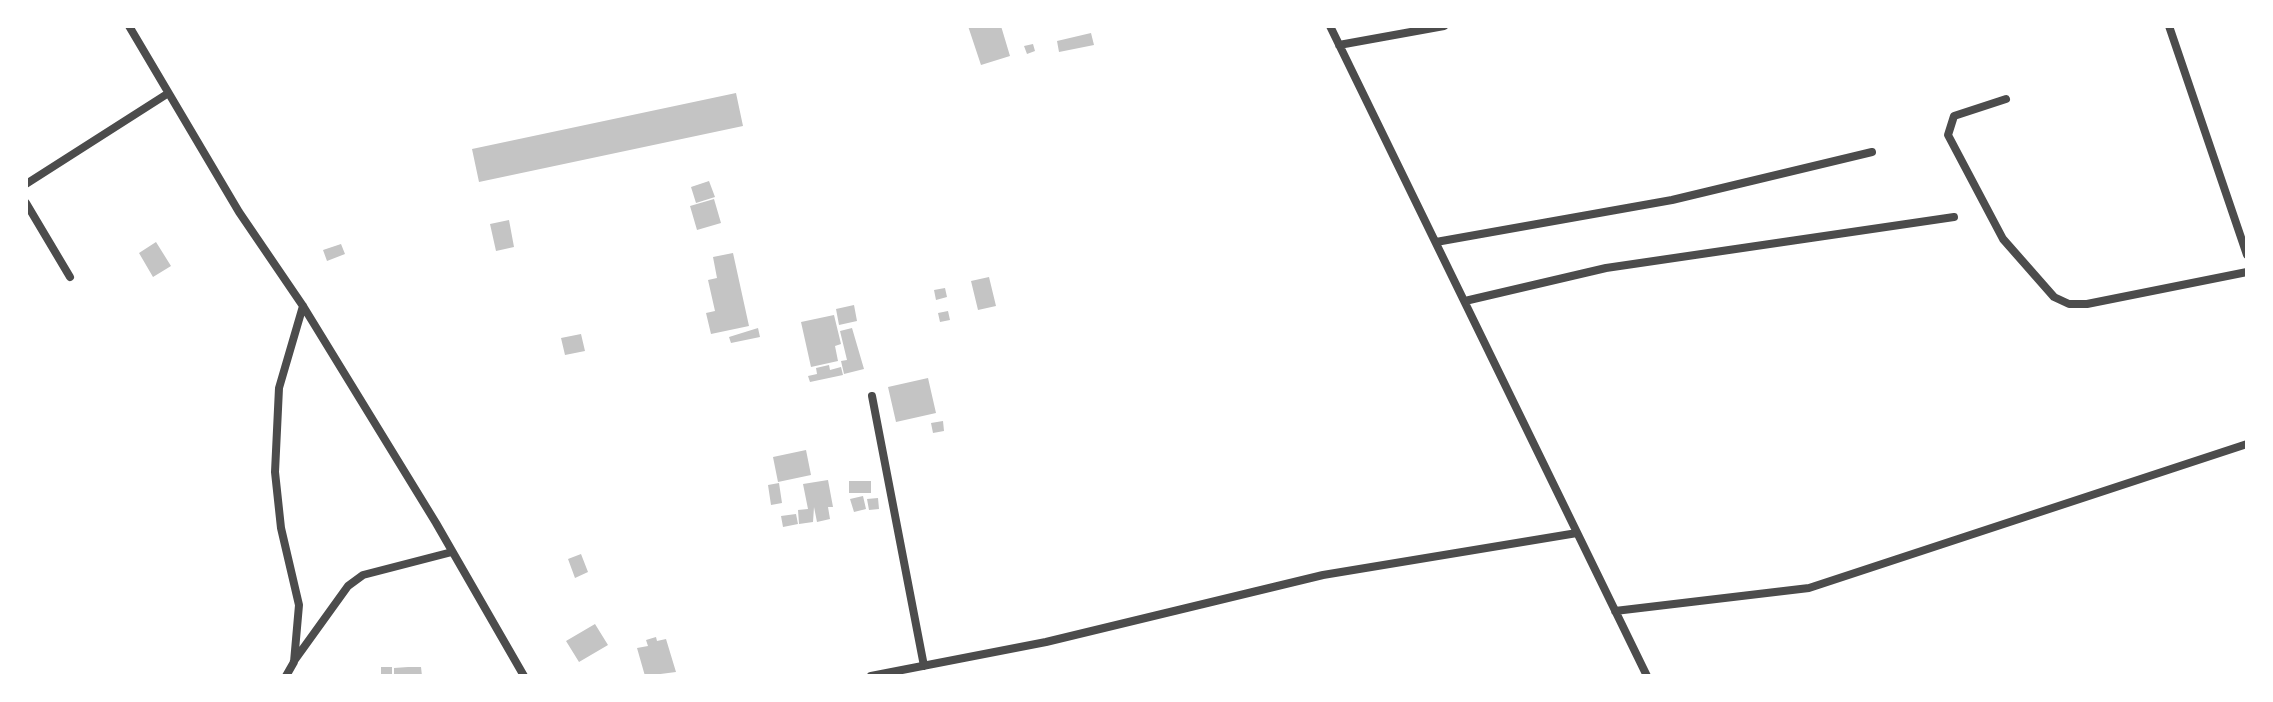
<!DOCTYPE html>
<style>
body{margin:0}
#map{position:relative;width:2273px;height:702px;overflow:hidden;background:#fff;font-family:"PT Sans Narrow",sans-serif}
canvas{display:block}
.frame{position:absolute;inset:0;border:28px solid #fff;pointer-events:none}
</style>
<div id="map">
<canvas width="2273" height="702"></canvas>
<div class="frame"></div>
</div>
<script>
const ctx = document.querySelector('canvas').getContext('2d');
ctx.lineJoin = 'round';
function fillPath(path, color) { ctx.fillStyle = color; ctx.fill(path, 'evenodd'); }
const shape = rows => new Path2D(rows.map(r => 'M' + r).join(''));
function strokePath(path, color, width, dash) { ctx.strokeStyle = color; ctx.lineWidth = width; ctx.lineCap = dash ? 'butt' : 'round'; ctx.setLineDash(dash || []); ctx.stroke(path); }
fillPath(shape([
 [968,26,1001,26,1010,56,981,65],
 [1091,33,1094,45,1059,52,1057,41],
 [1033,44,1035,51,1027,54,1024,46],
 [736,93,743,126,479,182,472,149],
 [709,181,715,197,696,203,691,187],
 [714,199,721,223,697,230,690,206],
 [509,220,514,247,496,251,490,224],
 [156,242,171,266,153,277,139,253],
 [341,244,345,254,327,261,323,250],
 [733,253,749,326,711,334,706,313,715,311,708,280,717,278,713,257],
 [989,277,996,306,978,310,971,281],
 [945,288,947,297,936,300,934,290],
 [854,305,857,321,839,325,836,309],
 [948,311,950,320,940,322,938,313],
 [834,315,841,344,835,346,838,361,811,367,801,322],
 [758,328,760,337,731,343,729,337],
 [852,328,864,369,844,374,841,361,847,360,840,331],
 [581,334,585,351,565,355,561,338],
 [829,365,830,370,841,367,843,375,810,382,808,376,817,374,816,368],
 [928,378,936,413,896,422,888,387],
 [943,421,944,431,933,433,931,423],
 [806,450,811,475,778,482,773,457],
 [828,480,833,507,828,507,830,519,817,522,814,507,813,522,799,524,798,510,808,509,803,484],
 [849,481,871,481,871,493,849,493],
 [779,483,782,503,771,505,768,485],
 [863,496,866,509,854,512,850,499],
 [878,498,879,509,869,510,867,499],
 [796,514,798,524,783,527,781,516],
 [581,554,588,572,575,578,568,559],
 [595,624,608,645,579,662,566,641],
 [656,637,657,641,666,639,676,672,645,676,637,648,648,646,646,640],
 [381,667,392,667,392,676,381,676],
 [408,667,421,667,422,676,394,676,394,668]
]), '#c4c4c4');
strokePath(shape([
 [129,26,239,212,303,306,436,523,524,676],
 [1330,26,1647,676],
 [2169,26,2247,255],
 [1339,45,1444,26],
 [2006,99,1954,116,1948,135,2003,239,2054,297,2069,304,2087,304,2247,272],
 [26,184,167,94],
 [26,203,70,277],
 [1436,242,1672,200,1872,152],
 [1465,301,1606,268,1954,217],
 [872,396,924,666],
 [1615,611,1809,588,2247,444],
 [294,661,348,586,363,575,452,552],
 [286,676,294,662,299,605,281,528,275,472,279,388,303,306],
 [871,676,1046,642,1323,575,1577,533]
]), '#4c4c4c', 8);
</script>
